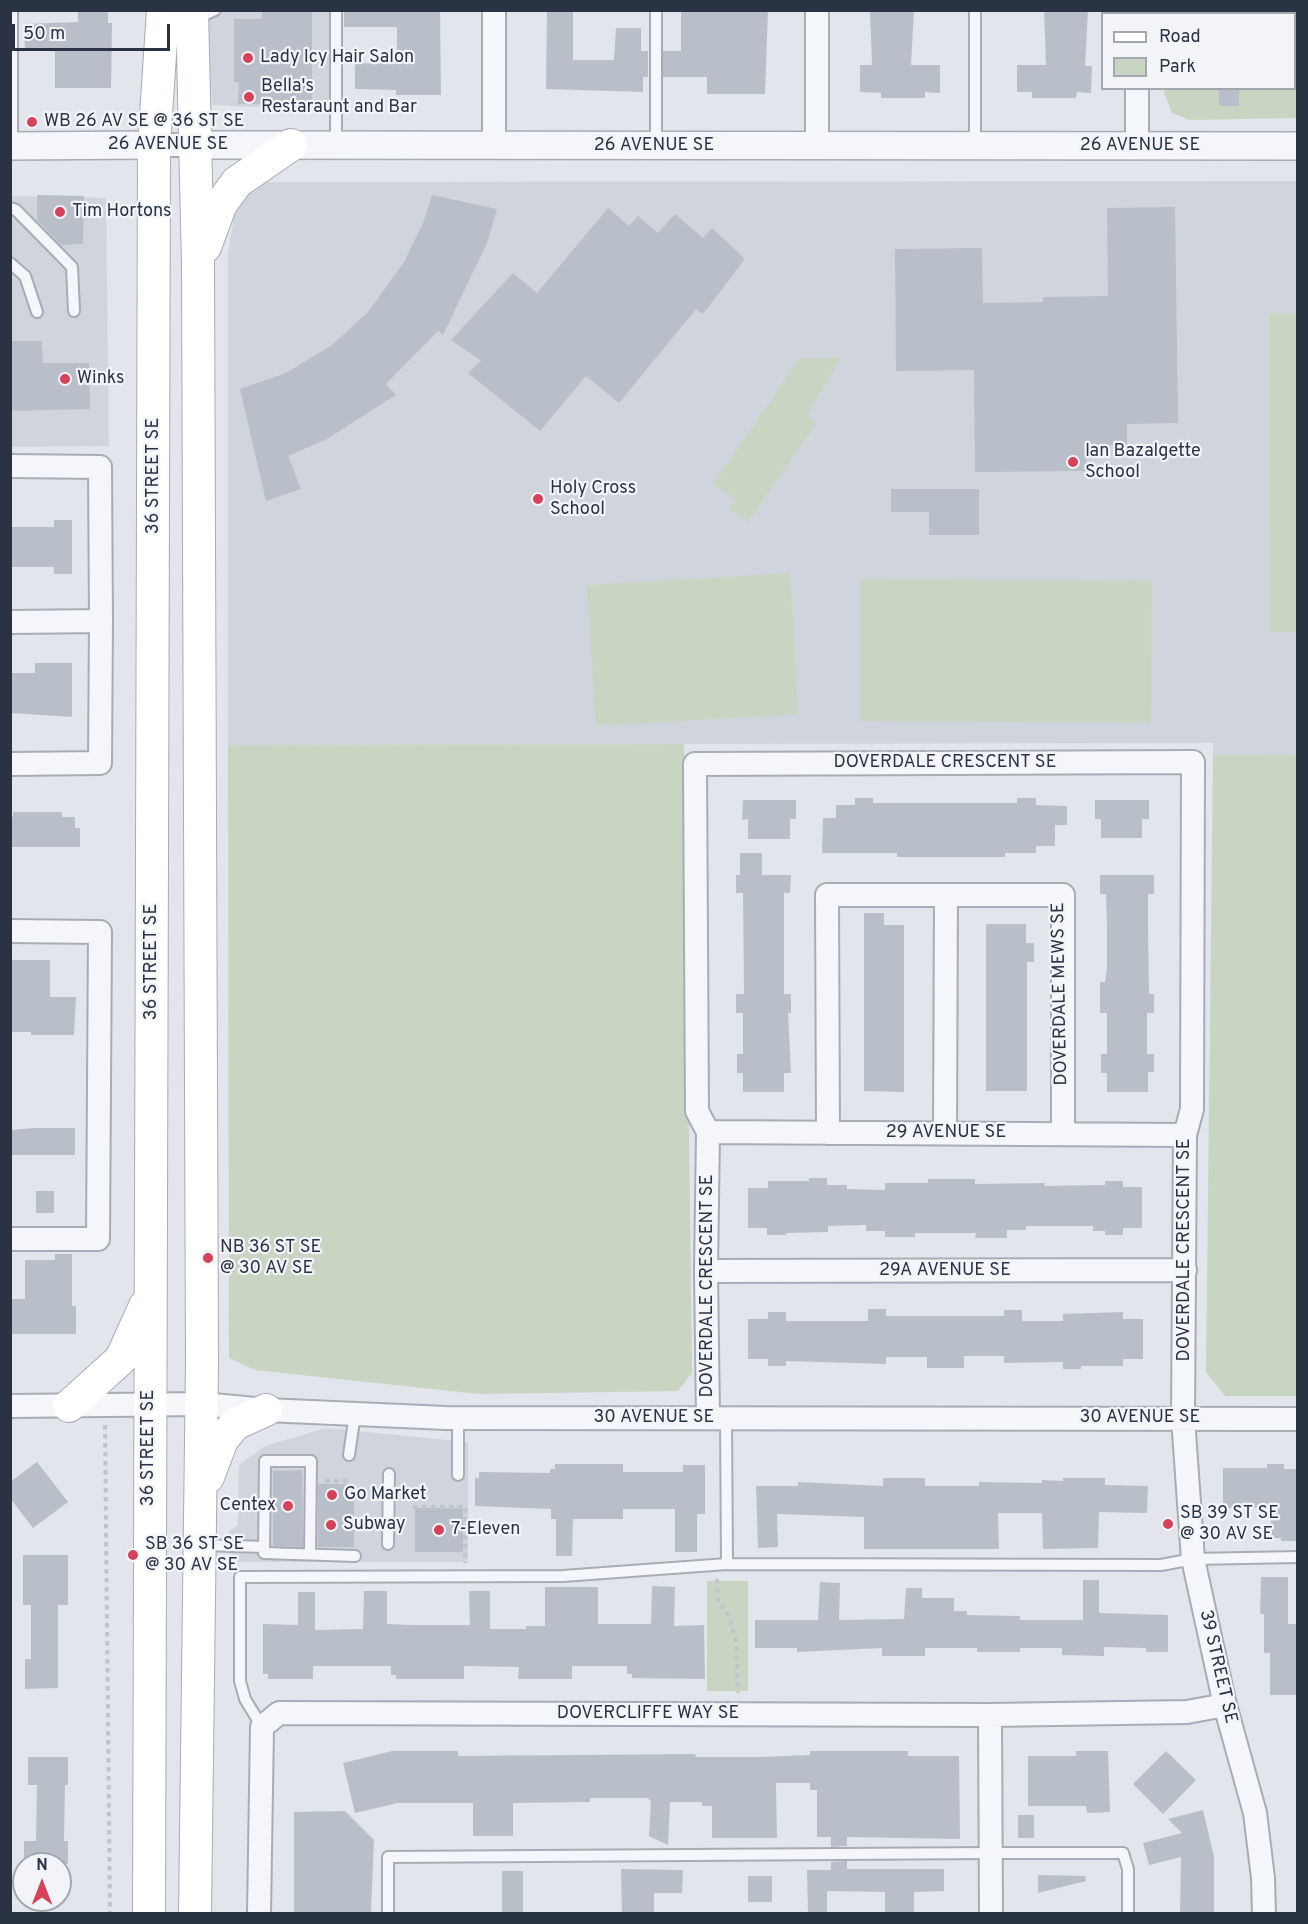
<!DOCTYPE html>
<style>
body{margin:0}
#map{position:relative;width:1308px;height:1924px;overflow:hidden;background:#e2e5eb;font-family:Overpass,sans-serif}
canvas{display:block}
.frame{position:absolute;inset:0;border:12px solid #293344;pointer-events:none}
.legend{position:absolute;left:1101px;top:12px;width:195px;height:78px;box-sizing:border-box;background:#f2f4f8;border:2px solid #a2a7b0;margin:0;padding:8px 10px;list-style:none;font-size:18px;color:#293344}
.legend li{display:flex;align-items:center;gap:12px;height:30px}
.legend b{width:30px;border:2px solid #a2a7b0}
.north{position:absolute;left:12px;top:1852px;width:60px;height:60px;box-sizing:border-box;background:#f2f4f8;border:2px solid #a2a7b0;border-radius:50%;rotate:0deg;font-size:16px;font-weight:700;line-height:24px;text-align:center;color:#293344}
.north::after{content:'';display:block;margin:auto;width:21px;height:27px;background:#d54259;clip-path:polygon(50% 0,100% 100%,50% 72%,0 100%)}
.scale{position:absolute;left:12px;top:24px;width:158px;height:27px;box-sizing:border-box;border:3px solid #293344;border-top:0;padding-left:8px;font-size:18px;line-height:21px;white-space:nowrap;color:#293344;-webkit-text-stroke:4px #f2f4f8;paint-order:stroke}
</style>
<div id="map">
<canvas width="1308" height="1924"></canvas>
<div class="frame"></div>
<ul class="legend">
<li><b style="height:8px;background:#fff"></b>Road</li>
<li><b style="height:16px;background:#c7d5c2"></b>Park</li>
</ul>
<div class="north">N</div>
<div class="scale">50 m</div>
</div>
<script>
const ctx = document.querySelector('canvas').getContext('2d');
ctx.lineJoin = 'round';
function fillPath(path, color) { ctx.fillStyle = color; ctx.fill(path, 'evenodd'); }
const shape = rows => new Path2D(rows.map(r => 'M' + r).join(''));
function strokePath(path, color, width, dash) { ctx.strokeStyle = color; ctx.lineWidth = width; ctx.lineCap = dash ? 'butt' : 'round'; ctx.setLineDash(dash || []); ctx.stroke(path); }
function label(font, color, halo, rows, align = 'center') {
  ctx.font = font + ' Overpass,sans-serif'; ctx.lineWidth = 4.5; ctx.setLineDash([]); ctx.textBaseline = 'middle'; ctx.strokeStyle = halo; ctx.fillStyle = color; for (const [text, x, y, turn = 0] of rows) {
    ctx.save(); ctx.translate(x, y); ctx.rotate((+turn || 0) * Math.PI / 180); ctx.textAlign = isNaN(turn) ? turn : align; if (halo) ctx.strokeText(text, 0, 0); ctx.fillText(text, 0, 0); ctx.restore();
  }
}
fillPath(shape([
 [207,11,340,11,342,111,212,105],
 [1297,181,1297,754,1213,755,1213,743,228,745,228,253,236,206,242,196,265,182],
 [10,196,106,198,109,446,11,447],
 [326,1428,468,1442,468,1562,230,1562,229,1531,238,1525,239,1465,265,1446]
]), '#d0d5dd');
fillPath(shape([
 [1164,11,1297,11,1297,118,1190,120,1172,113,1164,93,1164,88,1294,88,1294,14,1164,14],
 [1269,313,1297,313,1297,632,1270,632],
 [800,358,841,358,808,414,816,424,748,522,729,509,736,500,713,484],
 [790,573,798,714,596,726,587,585],
 [860,579,1152,581,1151,723,860,721],
 [684,744,692,1373,678,1391,479,1394,255,1370,229,1358,228,745],
 [1297,754,1297,1396,1225,1396,1206,1372,1213,755],
 [707,1581,748,1581,748,1691,707,1691]
]), '#c7d5c2');
fillPath(shape([
 [78,10,108,10,108,23,112,23,111,88,55,88,55,50,25,51,24,24,78,22],
 [262,10,312,10,312,104,238,104,239,82,234,82,234,19,262,19],
 [344,10,440,10,441,95,396,95,396,90,355,89,355,63,397,64,397,27,344,27],
 [547,10,573,10,573,60,614,60,616,28,641,28,641,51,648,51,648,77,643,77,643,92,546,89],
 [681,10,768,10,765,94,707,94,707,77,663,77,663,51,681,51],
 [870,10,914,10,911,65,940,65,940,93,925,92,925,98,881,98,881,93,860,92,860,65,872,65],
 [1044,10,1088,10,1085,66,1092,66,1091,93,1077,92,1076,98,1032,98,1032,92,1017,92,1017,65,1046,65],
 [1219,88,1239,88,1239,106,1219,106],
 [37,195,84,196,83,244,61,245,37,220],
 [432,195,497,209,487,243,443,335,438,331,386,384,396,395,327,439,288,456,301,489,266,501,240,389,286,373,332,345,368,312,404,262,423,223],
 [1175,207,1178,423,1127,424,1127,445,1086,445,1087,471,975,472,974,370,896,371,895,249,982,248,983,303,1043,302,1043,297,1108,296,1107,208],
 [608,208,629,226,638,216,658,233,675,214,703,238,712,228,745,259,703,314,696,309,619,403,586,376,540,431,468,373,481,361,451,340,513,273,537,293],
 [10,341,42,341,43,363,89,363,90,409,10,411],
 [891,489,979,489,979,535,929,535,929,512,891,512],
 [54,520,72,520,72,574,54,574,54,567,10,567,10,527,54,527],
 [35,663,72,663,72,717,10,713,10,673,35,673],
 [855,798,873,798,873,803,1017,803,1017,798,1036,798,1036,805,1067,806,1067,825,1055,825,1055,846,1036,846,1036,853,1005,853,1005,857,897,857,897,853,822,853,823,818,836,818,836,805,855,805],
 [743,800,796,800,796,819,790,819,790,839,748,839,748,819,742,820],
 [1095,800,1149,800,1149,819,1142,819,1142,838,1101,838,1101,819,1095,819],
 [13,812,62,812,62,817,75,817,75,828,80,828,80,847,10,847,10,817,13,817],
 [740,853,762,853,762,875,791,875,790,893,784,893,784,994,791,994,791,1013,788,1013,791,1073,784,1073,784,1092,743,1092,743,1073,737,1073,737,1054,743,1054,743,1013,736,1013,736,994,744,994,743,893,736,893,736,875,740,875],
 [1100,875,1154,875,1154,894,1148,894,1148,929,1149,994,1154,994,1154,1013,1147,1013,1147,1054,1154,1054,1154,1072,1148,1072,1148,1092,1107,1092,1107,1073,1101,1073,1101,1054,1107,1054,1107,1013,1100,1013,1100,982,1105,982,1107,968,1107,923,1106,894,1100,894],
 [864,913,884,913,884,925,904,925,904,1092,864,1091],
 [986,924,1026,924,1026,943,1034,943,1034,962,1027,962,1027,1091,986,1091],
 [10,960,50,960,50,997,76,997,74,1035,31,1035,31,1032,10,1032],
 [34,1128,75,1128,75,1155,10,1155,10,1130],
 [809,1178,827,1178,827,1185,847,1185,847,1189,885,1190,885,1183,928,1183,928,1179,975,1179,975,1184,1045,1183,1044,1186,1105,1185,1105,1181,1123,1181,1123,1187,1142,1187,1142,1228,1123,1228,1123,1235,1105,1235,1105,1231,1093,1231,1093,1226,1026,1226,1026,1230,1007,1230,1007,1238,975,1238,976,1233,915,1233,915,1237,885,1237,885,1231,866,1231,866,1225,828,1226,828,1232,786,1233,786,1235,767,1235,767,1228,748,1228,748,1188,768,1188,768,1181,809,1181],
 [36,1191,54,1191,54,1213,36,1213],
 [55,1254,72,1254,72,1306,76,1306,76,1334,10,1334,10,1299,25,1299,25,1260,55,1260],
 [868,1309,886,1309,886,1316,1004,1316,1004,1310,1022,1310,1022,1321,1063,1321,1063,1314,1123,1312,1123,1319,1143,1319,1143,1359,1123,1359,1123,1366,1081,1366,1081,1369,1063,1369,1063,1362,1004,1363,1004,1356,964,1356,964,1368,927,1368,927,1357,886,1357,886,1364,786,1361,786,1366,768,1366,768,1359,748,1359,748,1319,768,1319,768,1312,786,1312,786,1321,868,1321],
 [37,1462,68,1502,33,1528,10,1498,10,1482],
 [555,1464,623,1464,623,1472,683,1472,683,1465,705,1465,705,1514,697,1514,697,1552,675,1552,675,1509,623,1509,623,1519,573,1519,572,1556,556,1556,556,1519,551,1519,551,1509,475,1506,475,1478,479,1478,479,1472,550,1473,550,1469,555,1469],
 [1267,1464,1284,1464,1284,1469,1298,1469,1298,1541,1281,1541,1281,1538,1271,1538,1271,1508,1223,1508,1223,1468,1267,1468],
 [302,1470,303,1547,273,1546,273,1471],
 [883,1478,925,1478,925,1486,979,1486,979,1482,1042,1483,1042,1480,1063,1481,1063,1478,1105,1478,1105,1485,1148,1486,1147,1513,1099,1512,1098,1548,1043,1549,1042,1513,998,1513,999,1549,864,1549,864,1517,777,1514,778,1547,758,1548,756,1486,798,1486,798,1482,883,1486],
 [318,1484,354,1484,354,1547,318,1547],
 [415,1508,463,1508,463,1552,415,1552],
 [23,1555,68,1555,68,1605,58,1605,58,1688,25,1689,25,1659,31,1659,31,1605,23,1605],
 [1261,1577,1288,1577,1288,1624,1298,1624,1298,1695,1270,1695,1270,1653,1264,1653,1264,1614,1260,1614],
 [1083,1580,1099,1580,1099,1613,1168,1615,1168,1652,1146,1652,1146,1648,1104,1647,1104,1656,1062,1655,1062,1648,1020,1648,1020,1652,977,1652,977,1648,925,1648,925,1656,882,1656,882,1648,797,1652,797,1648,755,1648,755,1620,818,1620,820,1582,840,1583,839,1620,904,1619,906,1588,922,1588,922,1598,954,1598,954,1611,967,1611,967,1615,1020,1616,1020,1620,1083,1620],
 [652,1586,675,1587,674,1626,704,1625,705,1679,632,1678,632,1674,627,1674,627,1666,572,1666,572,1679,518,1679,519,1667,464,1666,464,1679,396,1679,396,1675,391,1675,391,1666,313,1666,313,1679,268,1679,268,1674,263,1674,263,1624,298,1625,298,1592,315,1592,315,1630,363,1629,364,1591,387,1591,387,1624,411,1625,470,1625,469,1591,490,1591,490,1629,526,1629,526,1626,545,1626,545,1587,598,1587,598,1624,651,1624],
 [392,1751,458,1751,458,1756,695,1754,696,1757,760,1757,810,1755,810,1751,908,1751,908,1756,959,1756,960,1839,847,1837,847,1846,831,1847,831,1837,817,1837,817,1790,810,1790,810,1783,776,1783,777,1838,712,1838,712,1806,702,1806,702,1802,670,1802,668,1845,649,1836,651,1802,648,1798,590,1798,590,1802,513,1803,513,1836,473,1836,473,1803,398,1803,355,1813,343,1763],
 [1076,1751,1108,1751,1110,1812,1087,1813,1086,1806,1028,1806,1028,1756,1076,1756],
 [1166,1751,1196,1780,1163,1814,1133,1784],
 [28,1757,68,1757,68,1785,65,1785,64,1841,68,1841,68,1864,24,1864,24,1841,36,1841,37,1785,28,1785],
 [1203,1810,1214,1857,1214,1914,1180,1914,1181,1857,1149,1865,1143,1843,1182,1833,1168,1819],
 [345,1811,374,1840,371,1912,294,1914,294,1812],
 [1018,1815,1034,1815,1034,1838,1018,1838],
 [847,1861,847,1869,944,1869,944,1891,914,1892,914,1914,885,1914,885,1892,827,1891,827,1914,808,1914,807,1870,831,1870,831,1862],
 [621,1869,683,1870,682,1893,654,1893,654,1914,622,1914],
 [502,1871,523,1871,523,1914,502,1914],
 [1038,1875,1085,1876,1086,1881,1038,1893],
 [748,1876,772,1876,772,1902,748,1902]
]), '#b9bfc9');
const service = shape([
 [12,10,12,145],
 [336,10,336,145],
 [656,10,656,146],
 [975,10,975,146],
 [195,19,215,10],
 [10,208,16,210,72,267,74,311],
 [10,263,25,276,37,312],
 [458,1418,458,1475],
 [726,1418,727,1564],
 [349,1455,355,1414],
 [388,1544,389,1474],
 [203,1545,264,1547],
 [310,1553,311,1461,265,1461,264,1553,355,1556],
 [262,1727,245,1699,240,1681,240,1577,563,1576,727,1564,1161,1565,1193,1559,1298,1557],
 [388,1914,388,1857,991,1853,1123,1853,1128,1869,1128,1914]
]);
const minor = shape([
 [1137,14,1137,10],
 [154,145,197,145],
 [494,146,494,10],
 [817,146,817,10],
 [1137,146,1137,88],
 [10,466,100,467,101,621,100,763,10,764],
 [10,622,101,621],
 [10,931,100,932,98,1239,10,1239],
 [708,1132,1185,1135],
 [828,1133,827,895,1063,895,1063,1134],
 [945,1133,946,895],
 [706,1271,1185,1270],
 [10,1406,202,1404,266,1410,446,1418,1298,1419],
 [708,1418,706,1271,708,1132,697,1111,695,764,1193,762,1192,1109,1185,1135,1183,1418,1193,1559,1225,1705,1255,1813,1263,1878,1264,1914],
 [990,1715,991,1914],
 [259,1914,262,1727,279,1713,990,1715,1187,1712,1225,1705]
]);
const tertiary = shape([
 [197,145,1298,146],
 [10,146,154,145]
]);
const secondary = shape([
 [192,10,198,265,202,1362,195,1914],
 [205,247,221,204,237,182,291,145],
 [69,1406,121,1359,145,1306],
 [208,1477,222,1440,235,1424,266,1410],
 [149,1914,154,145,163,10]
]);
strokePath(service, '#a7acb6', 14);
strokePath(minor, '#a7acb6', 26);
strokePath(tertiary, '#a7acb6', 30);
strokePath(secondary, '#a7acb6', 34);
strokePath(shape([
 [105,1425,110,1914],
 [325,1481,351,1481],
 [413,1507,466,1507,465,1563],
 [717,1579,718,1601,729,1616,736,1641,738,1693]
]), '#c0c3ca', 4, [4.5, 4.5]);
strokePath(service, '#f5f6f9', 10);
strokePath(minor, '#f5f6f9', 22);
strokePath(tertiary, '#f5f6f9', 27);
strokePath(secondary, '#fff', 32);
for (const [x, y, r, color] of [
 [248,58,6,"#d54259"],
 [249,97,6,"#d54259"],
 [32,122,6,"#d54259"],
 [60,212,6,"#d54259"],
 [65,379,6,"#d54259"],
 [1073,462,6,"#d54259"],
 [538,499,6,"#d54259"],
 [208,1258,6,"#d54259"],
 [332,1495,6,"#d54259"],
 [288,1506,6,"#d54259"],
 [1168,1524,6,"#d54259"],
 [331,1525,6,"#d54259"],
 [439,1530,6,"#d54259"],
 [133,1555,6,"#d54259"]
]) { const dot = new Path2D(); dot.arc(x, y, r, 0, 2 * Math.PI); ctx.fillStyle = color; ctx.fill(dot); strokePath(dot, '#f2f4f8', 2); }
label('18px', '#293344', '#f2f4f8', [
 ["Lady Icy Hair Salon",260,58],
 ["Bella's",261,87],
 ["Restaraunt and Bar",261,108],
 ["WB 26 AV SE @ 36 ST SE",44,122],
 ["Tim Hortons",72,212],
 ["Winks",77,379],
 ["Ian Bazalgette",1085,452],
 ["School",1085,473],
 ["Holy Cross",550,489],
 ["School",550,510],
 ["NB 36 ST SE",220,1248],
 ["@ 30 AV SE",220,1269],
 ["Go Market",344,1495],
 ["Centex",276,1506,"right"],
 ["SB 39 ST SE",1180,1514],
 ["@ 30 AV SE",1180,1535],
 ["Subway",343,1525],
 ["7-Eleven",451,1530],
 ["SB 36 ST SE",145,1545],
 ["@ 30 AV SE",145,1566]
], 'left');
label('18px', '#293344', '#f2f4f8', [
 ["26 AVENUE SE",168,145],
 ["26 AVENUE SE",654,146],
 ["26 AVENUE SE",1140,146],
 ["36 STREET SE",154,476,-90],
 ["DOVERDALE CRESCENT SE",945,763],
 ["36 STREET SE",152,962,-90],
 ["DOVERDALE MEWS SE",1061,994,-91],
 ["29 AVENUE SE",946,1133],
 ["DOVERDALE CRESCENT SE",1185,1250,-90],
 ["29A AVENUE SE",945,1271],
 ["DOVERDALE CRESCENT SE",708,1286,-90],
 ["30 AVENUE SE",654,1418],
 ["30 AVENUE SE",1140,1418],
 ["36 STREET SE",149,1448,-90],
 ["39 STREET SE",1217,1667,77],
 ["DOVERCLIFFE WAY SE",648,1714]
]);
</script>
